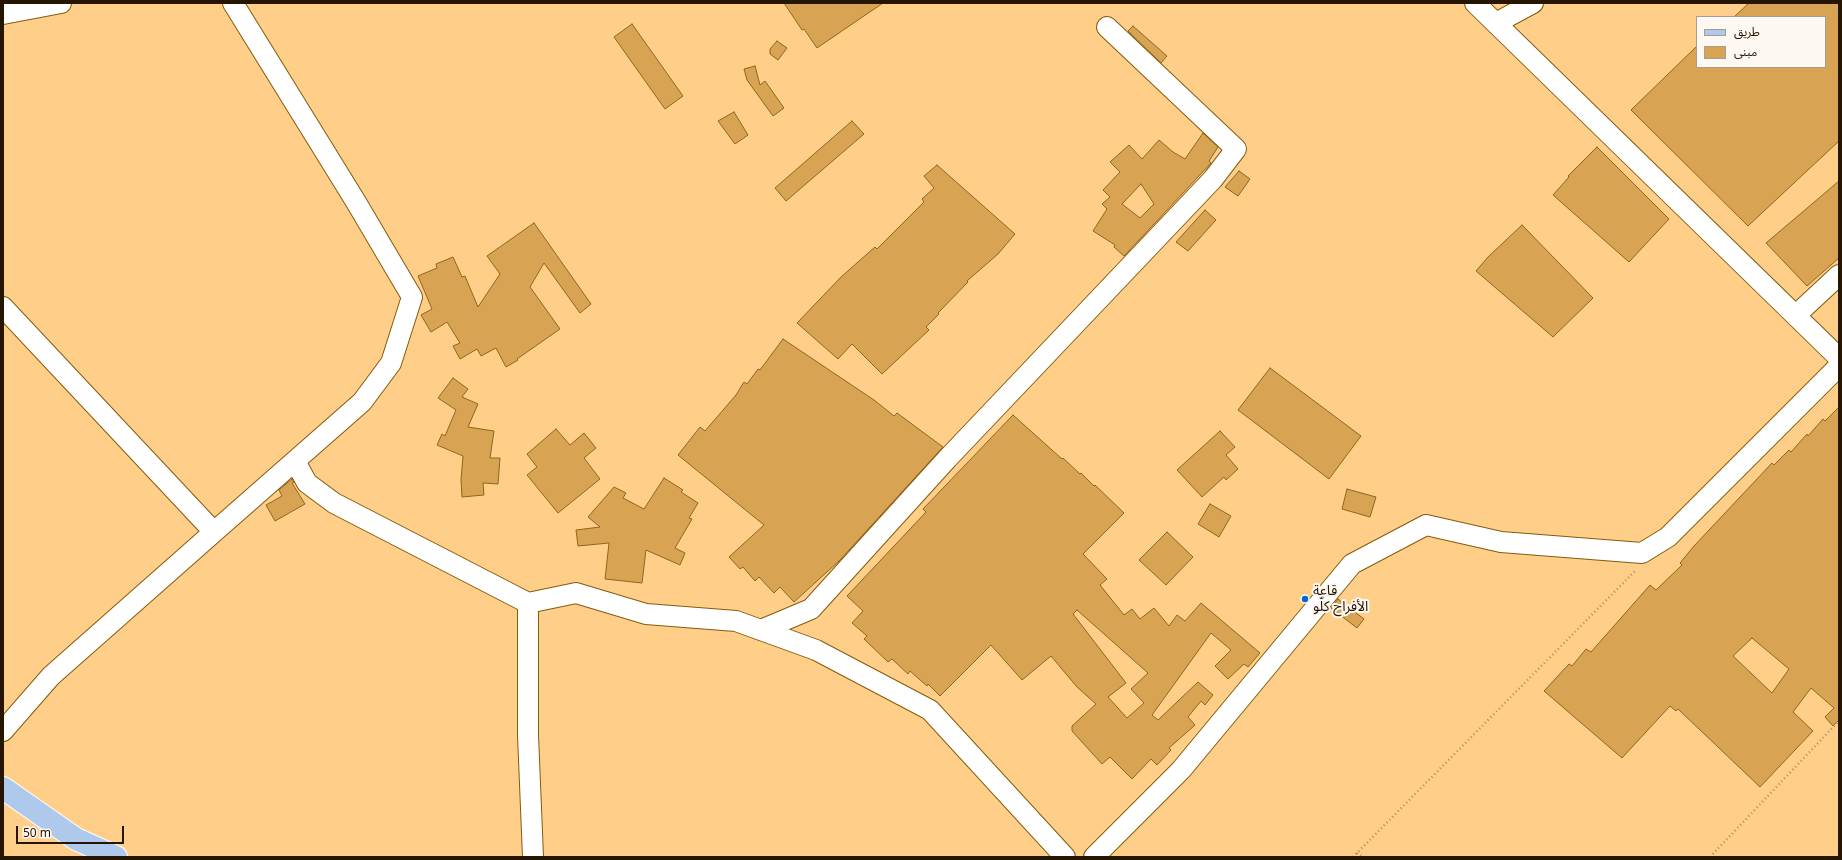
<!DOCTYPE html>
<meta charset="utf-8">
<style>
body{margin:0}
#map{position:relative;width:1842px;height:860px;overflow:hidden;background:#ffcf8a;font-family:"Noto Sans","Noto Sans Arabic",sans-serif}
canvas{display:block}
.frame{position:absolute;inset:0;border:4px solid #261500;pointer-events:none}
.legend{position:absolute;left:1696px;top:16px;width:130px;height:52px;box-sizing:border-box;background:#fdf8f2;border:1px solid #a79d91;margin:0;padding:5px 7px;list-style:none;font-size:12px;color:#261500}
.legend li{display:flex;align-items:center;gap:8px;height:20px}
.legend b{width:20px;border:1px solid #a79d91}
.scale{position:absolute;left:16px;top:826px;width:108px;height:18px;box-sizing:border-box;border:2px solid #261500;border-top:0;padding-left:5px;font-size:12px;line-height:14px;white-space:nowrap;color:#261500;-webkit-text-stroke:3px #fdf8f2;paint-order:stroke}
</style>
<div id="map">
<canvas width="1842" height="860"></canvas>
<div class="frame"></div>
<ul class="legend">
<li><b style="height:5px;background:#afc9ec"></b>طريق</li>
<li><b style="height:11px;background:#d8a453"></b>مبنى</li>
</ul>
<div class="scale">50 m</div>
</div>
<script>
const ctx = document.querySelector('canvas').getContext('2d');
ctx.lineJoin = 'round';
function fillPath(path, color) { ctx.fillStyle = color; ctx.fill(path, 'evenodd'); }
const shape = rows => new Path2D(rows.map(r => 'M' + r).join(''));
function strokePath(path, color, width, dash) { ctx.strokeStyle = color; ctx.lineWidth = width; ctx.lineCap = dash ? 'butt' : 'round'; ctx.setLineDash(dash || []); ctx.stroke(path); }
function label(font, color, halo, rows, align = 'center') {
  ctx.font = font + ' "Noto Sans","Noto Sans Arabic",sans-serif'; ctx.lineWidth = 4; ctx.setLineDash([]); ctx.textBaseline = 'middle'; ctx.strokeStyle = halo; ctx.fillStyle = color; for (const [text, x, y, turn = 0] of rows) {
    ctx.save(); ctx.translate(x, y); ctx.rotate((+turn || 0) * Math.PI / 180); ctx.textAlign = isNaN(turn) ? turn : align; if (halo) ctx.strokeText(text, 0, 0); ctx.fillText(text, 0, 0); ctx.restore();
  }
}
const building = shape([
 [784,3,883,3,817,48,804,29,802,30,784,3],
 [1749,3,1839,3,1839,141,1748,226,1631,110,1697,46,1697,67,1825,67,1825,17,1734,17,1749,3],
 [632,24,683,96,665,109,614,37,632,24],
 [1133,26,1167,56,1161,63,1128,31,1133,26],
 [777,41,787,48,778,60,770,54,770,49,777,41],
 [755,66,760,85,765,81,784,108,773,116,747,80,744,69,755,66],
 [734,112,748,135,735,144,718,121,734,112],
 [852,121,864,134,786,201,775,188,852,121],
 [1203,133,1218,147,1209,161,1211,163,1124,256,1114,247,1115,245,1093,231,1107,209,1102,204,1110,197,1103,190,1120,172,1110,162,1129,145,1142,159,1159,140,1173,152,1185,159,1203,133],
 [1141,184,1154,204,1140,218,1122,204,1141,184],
 [1597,147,1669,219,1629,262,1553,195,1569,177,1568,176,1597,147],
 [937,165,1015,234,998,254,967,281,968,282,938,313,939,314,926,327,929,330,882,374,852,344,838,359,797,323,841,277,875,247,877,249,924,202,922,199,934,188,924,176,937,165],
 [1239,171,1250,179,1238,196,1225,187,1239,171],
 [1839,181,1839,258,1807,286,1766,243,1839,181],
 [1205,210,1216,220,1188,251,1176,242,1205,210],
 [534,223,591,304,580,313,544,263,530,287,560,329,517,359,518,360,506,367,496,348,481,356,477,349,460,359,453,346,460,343,447,322,431,332,421,315,432,309,418,276,437,268,436,264,453,257,462,277,465,276,478,307,500,274,487,256,534,223],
 [1522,225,1593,298,1553,337,1476,271,1488,257,1522,225],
 [783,339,874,400,894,416,897,413,943,447,839,561,794,602,780,587,774,593,759,577,755,581,743,567,740,569,729,557,764,525,678,455,700,427,705,431,736,395,744,382,747,384,758,369,760,370,783,339],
 [1270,368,1361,436,1329,479,1238,410,1270,368],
 [453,378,468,389,462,397,478,404,468,427,494,431,490,458,500,458,498,484,483,483,484,495,462,497,461,480,463,456,437,445,442,434,445,436,456,410,438,398,453,378],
 [1839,407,1839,720,1833,726,1825,717,1834,708,1811,688,1793,712,1813,731,1760,787,1678,709,1676,711,1670,706,1622,758,1544,691,1569,664,1572,666,1586,649,1591,652,1650,585,1656,590,1682,565,1680,563,1694,546,1772,463,1774,465,1789,450,1791,452,1807,434,1808,436,1823,419,1825,421,1839,407],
 [1752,638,1789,669,1772,693,1733,656,1752,638],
 [1013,415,1062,459,1063,458,1080,474,1081,473,1094,486,1095,485,1124,513,1083,554,1107,579,1100,585,1124,615,1132,609,1140,619,1154,608,1169,626,1177,615,1185,621,1201,603,1260,653,1248,667,1244,664,1228,679,1215,666,1231,650,1211,633,1152,715,1158,720,1198,682,1213,695,1205,705,1201,701,1188,717,1195,725,1169,748,1171,750,1157,765,1151,759,1132,779,1110,757,1102,764,1072,731,1072,726,1096,704,1077,687,1051,656,1022,680,991,645,940,696,928,684,927,686,910,671,908,674,892,659,888,662,864,639,867,636,852,623,863,611,847,596,926,512,923,509,1013,415],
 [1077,610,1148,673,1131,689,1144,703,1127,718,1108,697,1126,683,1073,614,1077,610],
 [556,429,570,445,584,433,596,448,584,458,600,479,558,513,527,475,537,467,527,454,556,429],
 [1220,431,1235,447,1226,455,1238,469,1226,480,1224,477,1202,497,1177,470,1220,431],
 [664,478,683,490,681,492,698,503,689,518,692,519,675,548,685,553,680,565,646,550,642,583,605,579,609,543,578,546,576,530,600,527,588,517,614,487,626,493,623,498,644,509,664,478],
 [292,479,294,482,292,483,305,504,275,521,266,505,282,496,279,490,292,479],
 [1347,489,1376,497,1370,517,1342,509,1347,489],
 [1210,504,1231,516,1219,537,1198,524,1210,504],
 [1167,532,1193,557,1166,585,1139,560,1167,532],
 [1338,599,1364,619,1357,628,1331,608,1338,599]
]);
fillPath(building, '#d8a453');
strokePath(building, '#90651b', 1);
const minor = shape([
 [1475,3,1839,358],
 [3,14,61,3],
 [1496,23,1533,3],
 [3,307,214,532,51,676,3,731],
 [1796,315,1839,275],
 [295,461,307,483,334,503,528,603],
 [214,532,362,402,391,363,412,297,356,202,233,3],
 [761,630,811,609,947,459,1213,179,1236,149,1107,27],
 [533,857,528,735,528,603,576,593,646,614,736,621,816,650,930,710,1065,857],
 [1094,857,1181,770,1352,564,1426,525,1501,542,1642,553,1668,537,1839,366]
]);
const major = shape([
 [3,788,76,839,116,857]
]);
strokePath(minor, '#855b0b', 22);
strokePath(major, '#fff', 24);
strokePath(shape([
 [1357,853,1363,857],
 [1353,857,1636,570],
 [1710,857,1839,721]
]), '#b28d59', 2.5, [1, 3]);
strokePath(minor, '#fff', 20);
strokePath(major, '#afc9ec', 22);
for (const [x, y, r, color] of [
 [1305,599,4,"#0768d0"]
]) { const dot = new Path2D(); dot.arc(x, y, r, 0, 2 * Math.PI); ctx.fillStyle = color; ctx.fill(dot); strokePath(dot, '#fdf8f2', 1.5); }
label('14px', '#261500', '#fdf8f2', [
 ["قاعة",1313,591],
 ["الأفراح كلّو",1313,607]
], 'left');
</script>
